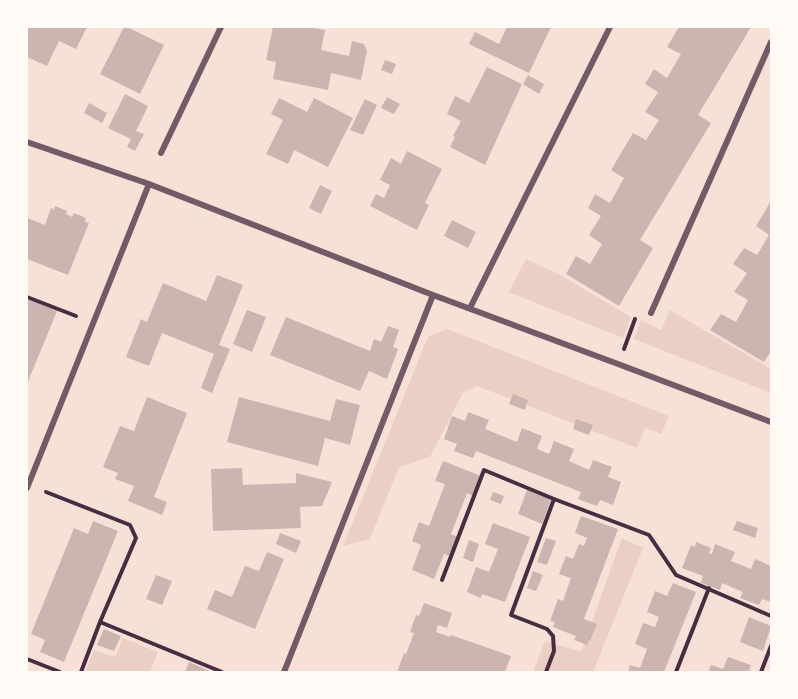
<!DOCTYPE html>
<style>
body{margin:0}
#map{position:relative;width:798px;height:699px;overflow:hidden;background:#f7e1d7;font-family:"Roboto Serif",serif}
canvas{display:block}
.frame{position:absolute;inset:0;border:28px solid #fffaf5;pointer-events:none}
</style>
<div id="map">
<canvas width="798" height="699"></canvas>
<div class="frame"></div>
</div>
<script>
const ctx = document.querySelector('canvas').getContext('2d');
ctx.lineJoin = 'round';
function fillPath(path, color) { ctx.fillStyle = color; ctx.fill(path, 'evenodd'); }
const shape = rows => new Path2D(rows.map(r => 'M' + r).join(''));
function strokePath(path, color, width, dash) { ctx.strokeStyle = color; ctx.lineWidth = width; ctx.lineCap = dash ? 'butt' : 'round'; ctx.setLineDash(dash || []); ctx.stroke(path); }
fillPath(shape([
 [526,259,562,276,631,317,623,338,509,292],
 [670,310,771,369,771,393,634,339,641,320,661,330],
 [447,329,669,416,661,434,645,428,637,448,477,386,463,393,430,457,399,467,370,539,343,546,428,337],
 [622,538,643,548,593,672,533,672,545,641,581,652],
 [123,638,158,652,150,672,85,672,94,650,115,657]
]), '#ebcfc5');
fillPath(shape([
 [27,27,87,27,76,49,59,41,47,66,27,57],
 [124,27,127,27,164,45,140,94,100,74],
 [273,27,309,27,325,30,321,50,349,56,352,41,364,44,367,51,361,80,331,73,328,90,273,79,276,62,266,60],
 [507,27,551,27,529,73,469,44,475,32,499,44],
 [679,27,751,27,698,115,711,123,640,240,653,248,619,306,566,274,576,256,590,264,602,244,589,235,601,216,588,208,595,194,610,203,624,178,611,170,633,133,646,140,659,120,645,112,658,92,645,84,654,69,667,78,681,54,667,47],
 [385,60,396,64,392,74,381,70],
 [487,67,522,84,485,165,450,147,455,137,453,136,461,121,447,114,455,96,469,103],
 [528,75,544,84,539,94,523,84],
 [125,94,148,106,136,131,144,134,135,151,127,147,131,139,108,128],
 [387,97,400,104,394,114,381,108],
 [279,98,307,112,314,98,353,118,328,167,294,150,288,164,266,154,283,120,271,114],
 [365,99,377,105,363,135,350,130],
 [89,103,107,113,102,123,84,113],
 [407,151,442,169,425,203,429,205,417,230,370,206,376,194,384,198,390,185,380,180,391,158,401,164],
 [320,185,332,191,321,214,309,208],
 [771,201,771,351,764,362,710,330,721,314,736,322,748,300,734,292,747,273,733,264,744,248,757,255,769,235,756,226],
 [55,206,67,211,66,214,72,217,74,213,86,218,85,222,89,223,68,275,27,259,27,218,45,225,51,208,54,210],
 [452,220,476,232,468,248,444,236],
 [217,275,243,285,219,345,230,349,212,393,201,388,214,354,162,333,149,366,126,357,141,319,147,322,163,283,206,301],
 [27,299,57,311,27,384],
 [247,310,266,317,252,352,233,344],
 [286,317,370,351,374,339,381,342,388,326,399,330,393,347,398,349,387,379,369,371,360,391,270,355],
 [513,394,528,400,525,410,509,404],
 [147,397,187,413,154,497,167,502,162,515,128,501,134,486,115,479,118,473,103,467,120,426,134,431],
 [239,397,330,421,336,399,360,405,350,445,325,438,318,466,227,442],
 [468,412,489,420,485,429,517,442,522,428,542,436,537,449,549,454,554,441,574,449,569,461,589,470,593,460,612,467,608,477,621,482,613,505,600,500,597,506,578,499,581,492,476,451,473,458,454,451,457,444,444,439,452,416,465,421],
 [576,419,593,425,589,435,573,429],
 [443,461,481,476,473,496,467,493,451,534,458,537,450,556,444,554,434,579,412,570,421,545,412,541,419,522,429,526,445,484,435,481],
 [242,468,243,485,296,483,296,473,332,482,322,506,300,507,301,528,213,531,211,469],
 [527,490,551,499,542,524,518,514],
 [493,492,504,496,501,504,490,500],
 [581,516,618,529,584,619,597,624,590,641,589,640,587,645,574,640,576,636,553,627,555,622,550,621,558,599,563,601,571,578,559,574,566,556,573,559,579,544,584,546,587,538,575,533],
 [93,521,118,531,64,662,40,652,45,640,31,634,74,528,88,534],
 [737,521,758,528,755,538,733,530],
 [493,523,530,537,505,602,482,594,481,598,467,592,476,567,489,572,498,549,485,544],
 [280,533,301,541,296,553,276,544],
 [546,538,556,541,547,565,537,562],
 [469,540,479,544,473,562,463,558],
 [696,542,711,548,709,553,712,554,715,544,735,552,731,561,751,569,755,559,771,566,771,602,762,599,759,605,740,598,743,592,722,583,720,590,701,583,703,576,682,568,691,545,695,547],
 [267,552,284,559,255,629,207,609,215,590,232,597,245,566,259,571],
 [533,571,543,575,536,591,527,588],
 [156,575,172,581,162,605,146,599],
 [673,583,696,592,664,672,628,672,630,665,640,668,647,649,635,644,643,623,655,627,659,617,647,612,655,591,667,596],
 [424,603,452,613,447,628,438,625,436,632,450,637,451,635,511,656,505,672,397,672,404,653,406,654,414,633,410,632,416,615,419,616],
 [749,617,771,626,763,651,740,642],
 [104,629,121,636,114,651,97,645],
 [728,657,751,665,749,672,708,672,711,665,723,669],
 [189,662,212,672,185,672]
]), '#ccb4b1');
strokePath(shape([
 [27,297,76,316],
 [624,349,635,319],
 [46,492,130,525,136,538,100,622,81,672],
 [554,499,649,535,676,575,771,616],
 [442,580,484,470,554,499,511,615,547,629,553,636,554,651,546,672],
 [100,622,222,672],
 [27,659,60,672],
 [676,672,709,588],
 [761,672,771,646]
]), '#4a2c40', 4);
strokePath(shape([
 [27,142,149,184,433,295,618,364,771,422],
 [161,153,221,27],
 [470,308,610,27],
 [651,313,771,42],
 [27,488,149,184],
 [284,672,433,295]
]), '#755966', 6);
</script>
